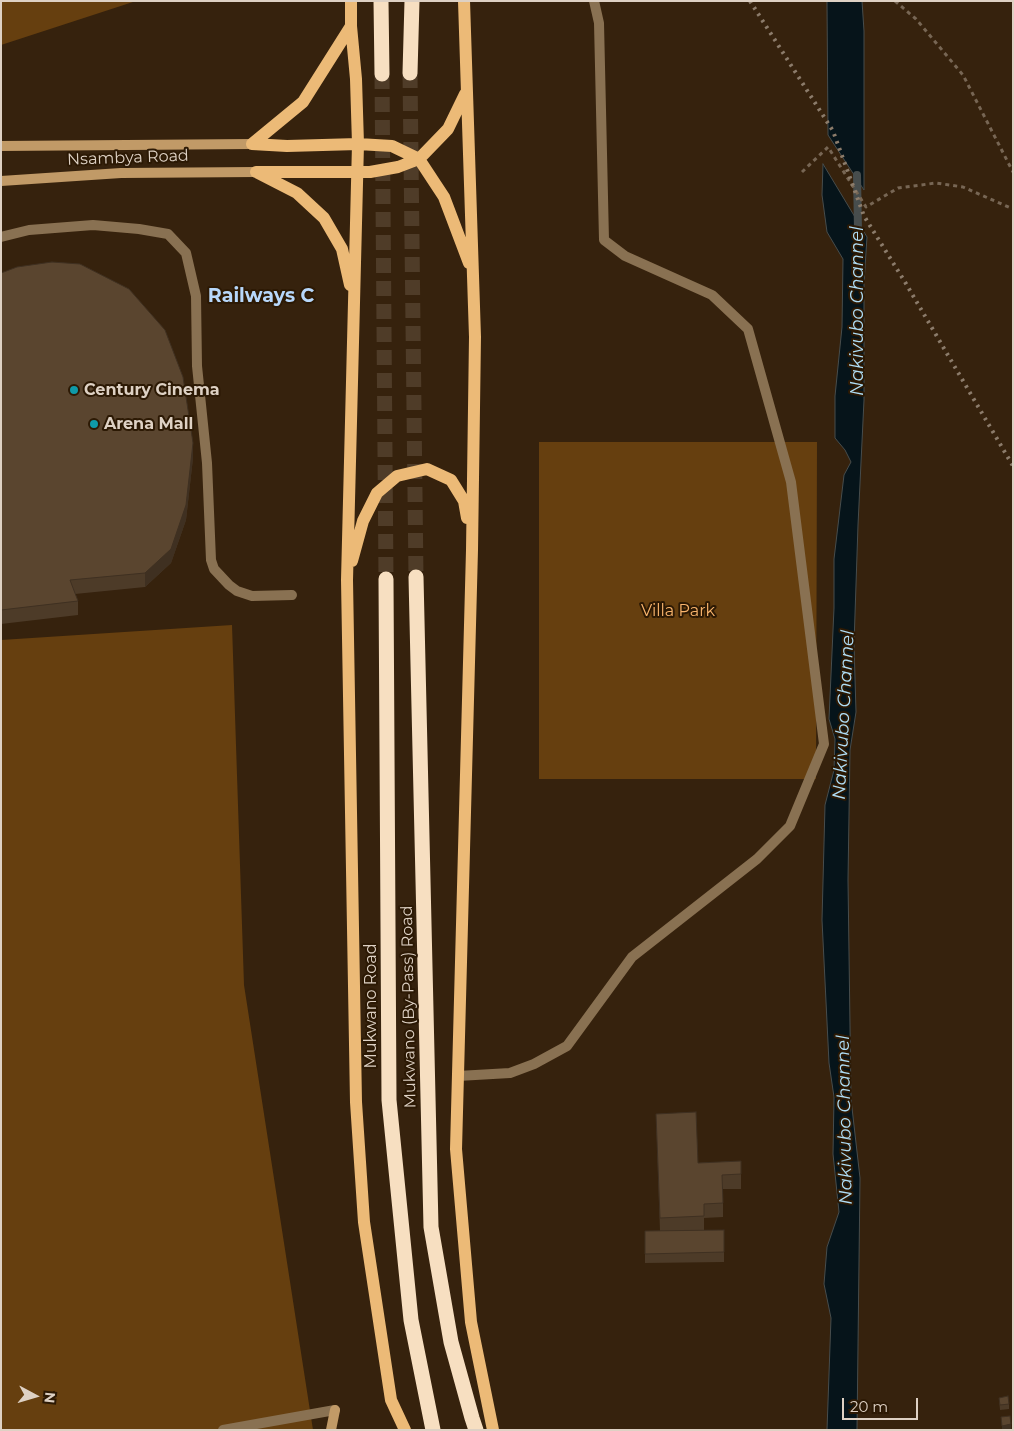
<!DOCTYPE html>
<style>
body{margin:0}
#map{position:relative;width:1014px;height:1431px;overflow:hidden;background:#36220d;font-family:Montserrat,sans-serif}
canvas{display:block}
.frame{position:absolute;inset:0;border:2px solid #ded1c4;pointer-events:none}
.north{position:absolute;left:10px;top:1371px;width:50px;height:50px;-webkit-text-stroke:4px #2c1904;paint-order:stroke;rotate:96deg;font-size:14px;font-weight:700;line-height:20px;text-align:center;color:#ded1c4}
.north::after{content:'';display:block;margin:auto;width:18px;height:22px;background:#ded1c4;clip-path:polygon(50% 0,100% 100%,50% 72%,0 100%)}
.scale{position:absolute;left:842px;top:1398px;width:76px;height:22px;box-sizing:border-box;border:2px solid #ded1c4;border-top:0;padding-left:6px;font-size:15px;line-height:18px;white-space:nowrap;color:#ded1c4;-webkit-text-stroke:4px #2c1904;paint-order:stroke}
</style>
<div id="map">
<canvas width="1014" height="1431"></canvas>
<div class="frame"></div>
<div class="north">N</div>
<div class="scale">20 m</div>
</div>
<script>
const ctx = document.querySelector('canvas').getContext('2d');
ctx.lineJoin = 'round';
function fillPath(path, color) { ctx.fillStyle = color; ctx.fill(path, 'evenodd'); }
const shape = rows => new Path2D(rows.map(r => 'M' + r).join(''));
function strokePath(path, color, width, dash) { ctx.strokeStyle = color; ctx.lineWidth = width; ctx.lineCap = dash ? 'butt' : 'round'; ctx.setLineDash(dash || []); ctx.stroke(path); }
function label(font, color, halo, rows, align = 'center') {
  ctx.font = font + ' Montserrat,sans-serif'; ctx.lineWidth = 4; ctx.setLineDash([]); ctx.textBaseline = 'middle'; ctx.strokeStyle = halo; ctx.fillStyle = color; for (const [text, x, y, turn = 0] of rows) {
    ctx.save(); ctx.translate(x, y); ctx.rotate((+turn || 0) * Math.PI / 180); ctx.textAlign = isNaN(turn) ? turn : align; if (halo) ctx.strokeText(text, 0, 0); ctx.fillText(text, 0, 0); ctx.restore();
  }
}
fillPath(shape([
 [1,1,136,1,1,45],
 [539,442,817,442,816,779,539,779],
 [232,625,244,985,313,1430,1,1430,1,640]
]), '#663f0f');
const water = shape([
 [827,1,862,1,864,31,864,190,828,135,827,1],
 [823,164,867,237,864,283,864,400,858,525,854,644,856,712,850,750,848,880,851,1099,860,1178,857,1430,827,1430,831,1318,824,1284,827,1247,839,1212,833,1154,834,1097,829,1063,822,920,825,805,834,770,835,739,829,719,834,608,834,559,844,475,851,462,845,450,835,438,835,396,842,327,843,259,827,232,822,195,823,164]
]);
fillPath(water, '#06141a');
strokePath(water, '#474d4d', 1);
strokePath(shape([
 [857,175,858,230]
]), '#474d4d', 8);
strokePath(shape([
 [410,73,416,577],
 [382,74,386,579]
]), '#4f3c28', 15, [15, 8]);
strokePath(shape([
 [895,1,916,19,963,75,1013,172],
 [802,172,828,147,866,207,898,188,936,183,963,187,1013,209]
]), '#776654', 3, [4, 4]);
strokePath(shape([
 [1,237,29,230,93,225,139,229,168,234,186,253,196,296,197,366,207,463,211,560,214,569,229,585,237,591,252,596,292,595],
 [458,1076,510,1073,534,1064,567,1046,632,957,757,859,790,826,824,744,791,482,748,329,712,295,625,256,604,240,599,23,594,1],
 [223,1430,335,1410]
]), '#897152', 10);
strokePath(shape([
 [1,146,252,144],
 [1,181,121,173,256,172],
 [331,1430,335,1410]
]), '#c19a67', 10);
strokePath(shape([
 [351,1,351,26,356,79,358,144,347,580,356,1102,364,1222,391,1400,405,1430],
 [464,1,475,337,472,550,456,1149,471,1322,493,1430],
 [252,144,287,146,358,144,392,146,419,159,444,197,469,263],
 [252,144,303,102,351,26],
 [256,172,370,172,398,167,419,159,448,129,465,94],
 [258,173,297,193,324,218,342,249,350,285],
 [352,561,363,521,377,493,397,476,427,469,451,480,464,501,467,518]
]), '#ecba77', 12);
strokePath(shape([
 [381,1,382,74],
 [410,73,412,1],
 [416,577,431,1227,451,1342,472,1418,476,1430],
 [386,579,389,1100,411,1320,433,1430]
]), '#f7dfc1', 15);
strokePath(shape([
 [750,1,833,131,864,216,905,282,1013,466]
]), '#8c7c6b', 4, [2.5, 5]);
fillPath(shape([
 [1,273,193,458,186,520,171,563,145,587,75,594,78,601,78,615,1,624],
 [656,1114,698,1163,741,1161,741,1189,723,1189,723,1217,704,1218,704,1230,724,1230,724,1262,645,1263,645,1231,660,1231],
 [999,1398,1009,1404,1009,1409,1000,1410]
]), '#4d3b28');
fillPath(shape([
 [193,443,193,458,186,520,171,563,145,587,145,573],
 [1011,1424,1011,1429,1002,1430,1002,1426]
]), '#3f3021');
const building = shape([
 [52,262,80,264,129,289,165,330,183,377,193,443,186,505,171,549,145,573,70,580,78,601,1,610,1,273,17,267,52,262],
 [696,1112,698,1163,741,1161,741,1174,722,1175,723,1203,704,1204,704,1216,660,1218,656,1114,696,1112],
 [724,1230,724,1252,645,1254,645,1231,724,1230],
 [1008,1396,1009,1404,1000,1405,999,1398,1008,1396],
 [1010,1416,1011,1424,1002,1426,1001,1417,1010,1416]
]);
fillPath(building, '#5a452f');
strokePath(building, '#3f3021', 1);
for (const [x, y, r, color] of [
 [74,390,5,"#0f9aa8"],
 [94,424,5,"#0f9aa8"]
]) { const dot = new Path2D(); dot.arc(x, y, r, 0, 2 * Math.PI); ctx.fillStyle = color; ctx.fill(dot); strokePath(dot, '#2c1904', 2); }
label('16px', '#ded1c4', '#2c1904', [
 ["Nsambya Road",128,158,-2],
 ["Mukwano Road",371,1006,-90],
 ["Mukwano (By-Pass) Road",409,1007,-91]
]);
label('bold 16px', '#ded1c4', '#2c1904', [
 ["Century Cinema",84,390],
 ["Arena Mall",104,424]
], 'left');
label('16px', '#f9b46c', '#2c1904', [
 ["Villa Park",678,611]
]);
label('italic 18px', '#afdef7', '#2c1904', [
 ["Nakivubo Channel",858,311,-90],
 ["Nakivubo Channel",844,715,-87],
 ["Nakivubo Channel",845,1120,-91]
]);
label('bold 19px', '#b7d7fa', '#2c1904', [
 ["Railways C",261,296]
]);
</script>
